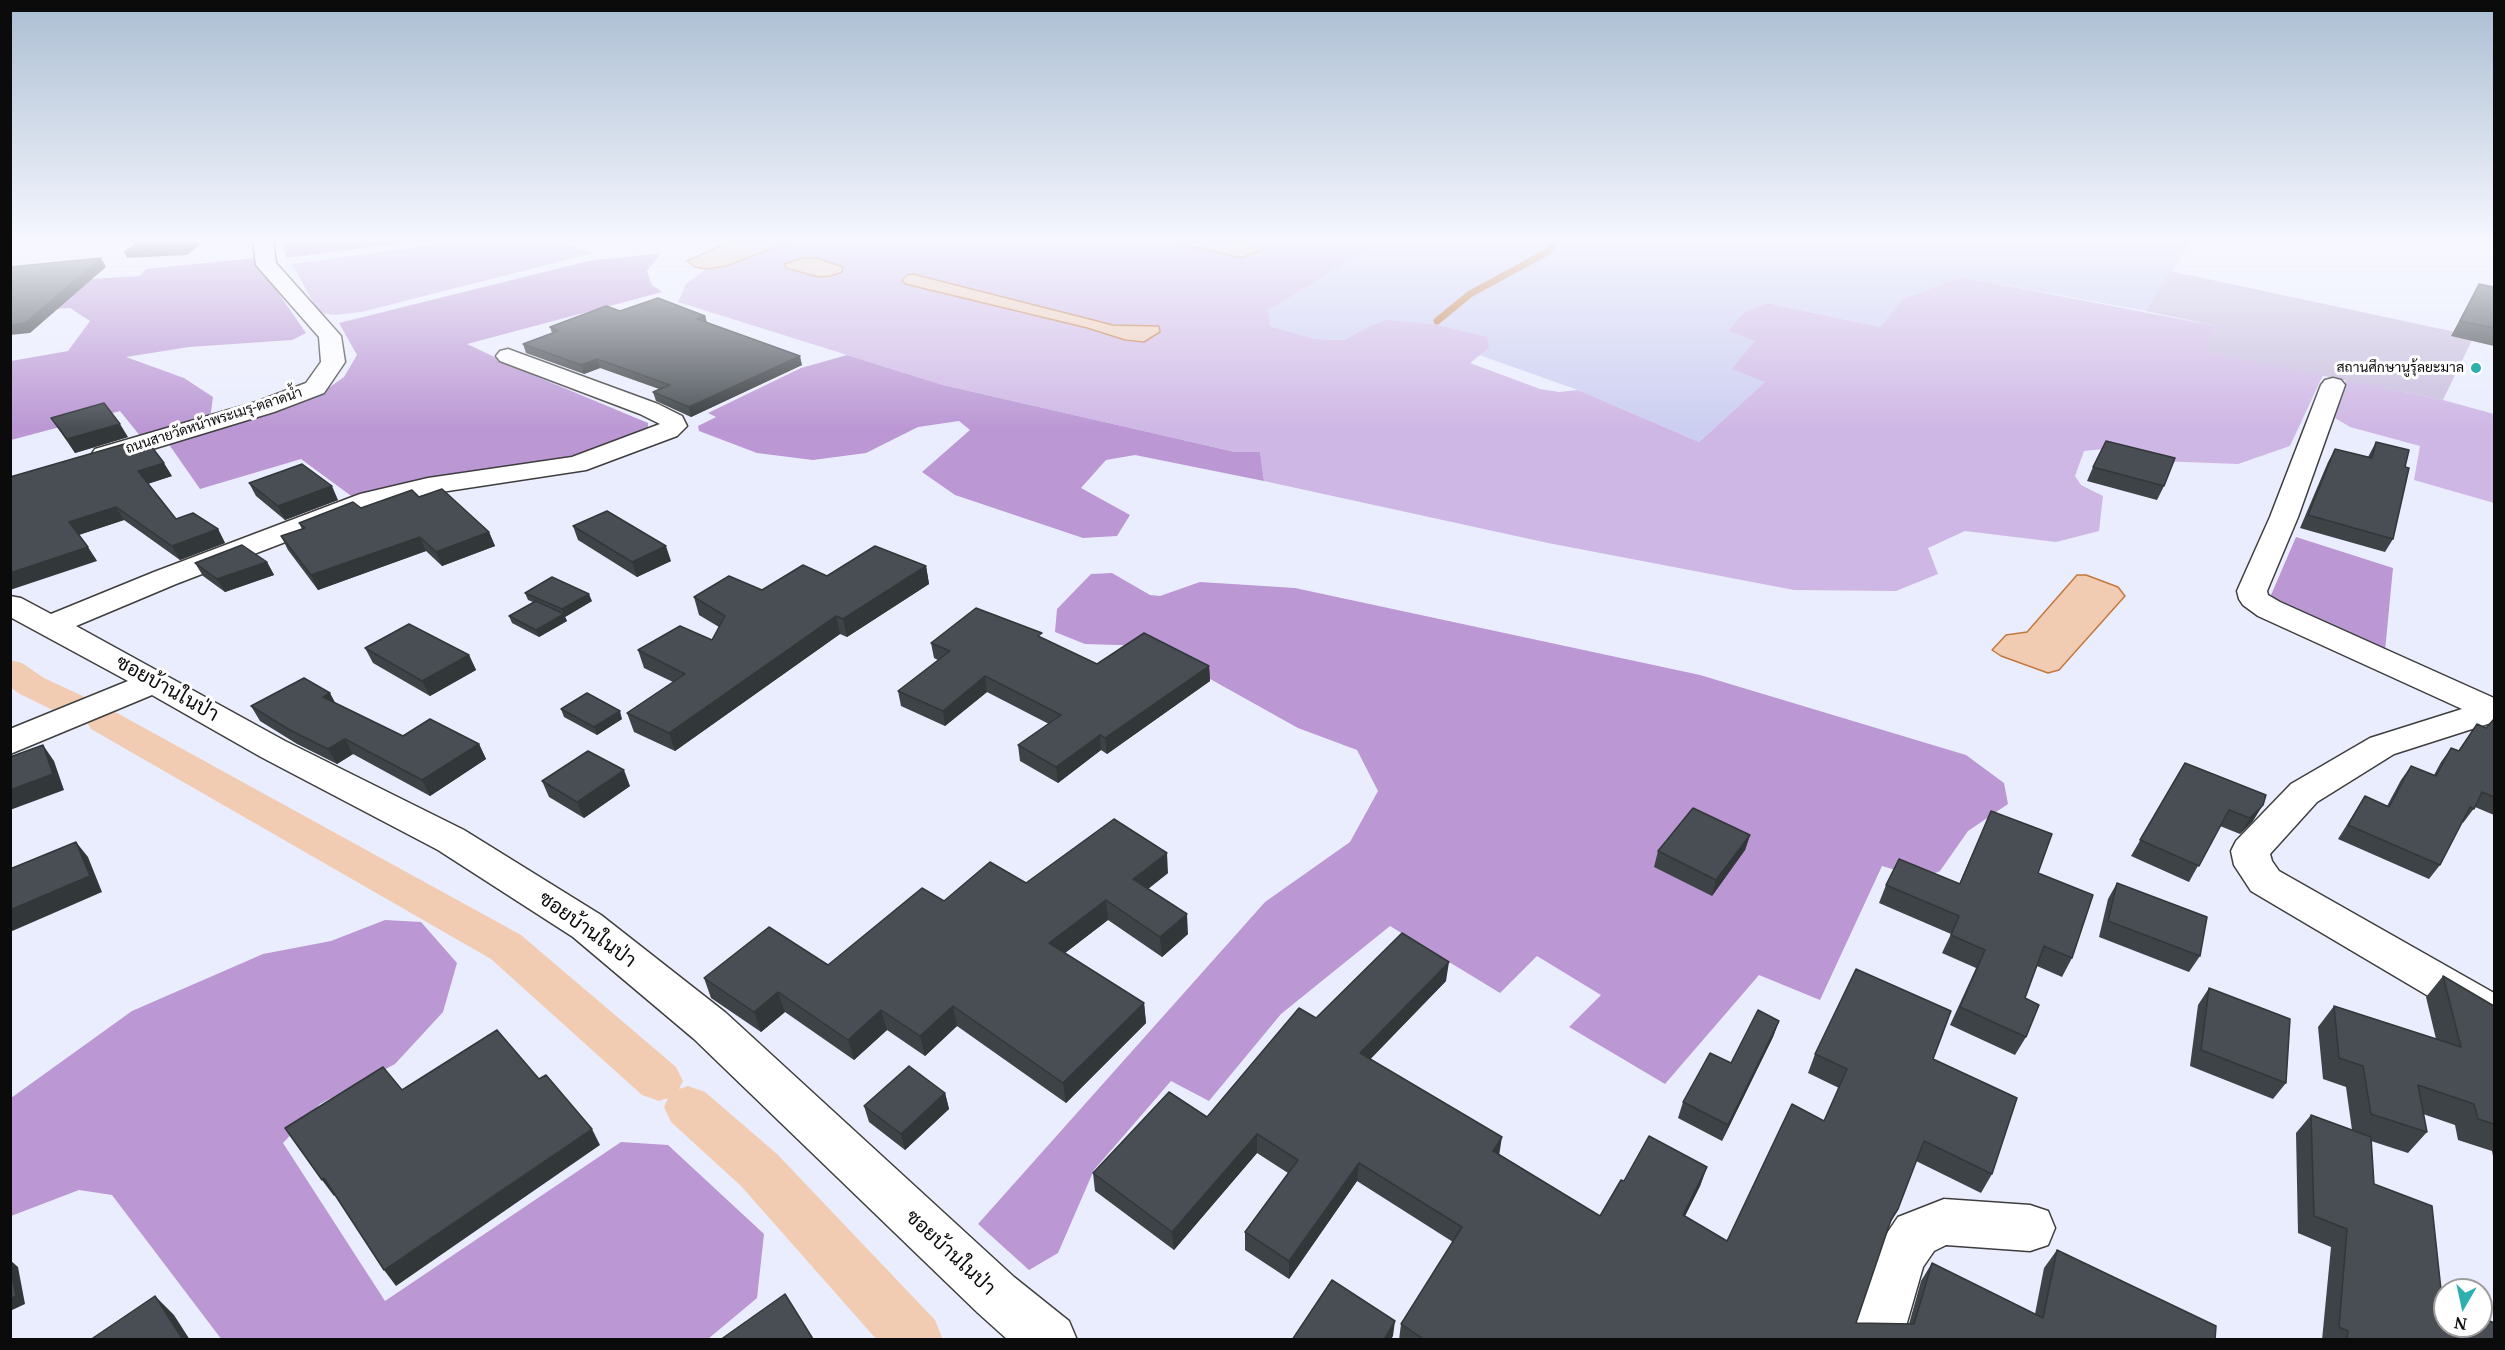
<!DOCTYPE html>
<meta charset="utf-8">
<style>
body{margin:0}
#map{position:relative;width:2505px;height:1350px;overflow:hidden;background:#eaedfe;font-family:"Noto Serif",serif}
canvas{display:block}
.frame{position:absolute;inset:0;border:12px solid #0b0b0b;pointer-events:none}
.north{position:absolute;left:2433px;top:1278px;width:60px;height:60px;box-sizing:border-box;background:#fff;border:2px solid #9d9d9d;border-radius:50%;rotate:189deg;font-size:16px;font-weight:700;line-height:24px;text-align:center;color:#0b0b0b}
.north::after{content:'';display:block;margin:auto;width:21px;height:27px;background:#2db0af;clip-path:polygon(50% 0,100% 100%,50% 72%,0 100%)}
</style>
<div id="map">
<canvas width="2505" height="1350"></canvas>
<div class="frame"></div>
<div class="north">N</div>
</div>
<script>
const ctx = document.querySelector('canvas').getContext('2d');
ctx.lineJoin = 'round';
function fillPath(path, color) { ctx.fillStyle = color; ctx.fill(path, 'evenodd'); }
const shape = rows => new Path2D(rows.map(r => 'M' + r).join(''));
function strokePath(path, color, width, dash) { ctx.strokeStyle = color; ctx.lineWidth = width; ctx.lineCap = dash ? 'butt' : 'round'; ctx.setLineDash(dash || []); ctx.stroke(path); }
function label(font, color, halo, rows, align = 'center') {
  ctx.font = font + ' "Noto Serif",Sarabun,serif'; ctx.lineWidth = 6; ctx.setLineDash([]); ctx.textBaseline = 'middle'; ctx.strokeStyle = halo; ctx.fillStyle = color; for (const [text, x, y, turn = 0] of rows) {
    ctx.save(); ctx.translate(x, y); ctx.rotate((+turn || 0) * Math.PI / 180); ctx.textAlign = isNaN(turn) ? turn : align; if (halo) ctx.strokeText(text, 0, 0); ctx.fillText(text, 0, 0); ctx.restore();
  }
}
fillPath(shape([
 [1384,240,2192,240,2146,311,1961,277,1903,299,1880,327,1767,303,1745,311,1728,331,1756,341,1765,382,1699,442,1578,390,1479,355,1489,348,1368,327,1344,340,1315,339,1270,326,1267,310]
]), '#cccef1');
fillPath(shape([
 [466,240,551,240,594,253,361,312,335,315,319,313,292,264],
 [793,240,1166,240,1241,258,1261,249,1259,246,1236,240,1384,240,1268,310,1270,326,1315,339,1344,340,1368,327,1387,320,1433,324,1487,337,1489,348,1470,363,1540,389,1559,392,1578,390,1699,442,1765,382,1732,369,1755,341,1728,331,1745,311,1767,303,1880,327,1903,299,1961,277,2216,326,2206,352,2323,375,2290,446,2238,464,2158,461,2103,449,2084,451,2075,476,2081,485,2103,496,2099,531,2056,542,1965,531,1928,548,1938,574,1896,591,1794,590,1548,543,1264,481,1260,452,1235,452,943,385,678,302,686,284,706,269,727,266],
 [2346,380,2443,400,2494,414,2494,503,2414,480,2420,446,2350,427,2335,418]
]), '#cfb7e5');
fillPath(shape([
 [282,240,424,240,286,258],
 [661,253,647,271,652,285,662,292,467,344,533,375,648,423,648,432,583,457,354,498,301,459,200,489,168,443,270,413,320,394,344,377,357,355,339,323,588,261],
 [254,258,306,333,292,340,189,347,126,357,184,378,213,397,210,419,141,437,120,411,11,440,11,361,68,351,90,321,70,308,11,312,70,280,140,276,146,269],
 [847,355,943,385,1235,452,1260,452,1264,481,1135,455,1106,460,1081,488,1130,515,1117,536,1083,538,955,495,922,472,970,430,959,421,918,427,866,453,813,460,757,453,699,431,698,426,716,417,708,413,801,368],
 [2296,537,2393,568,2385,651,2283,609,2271,595],
 [1112,573,1150,595,1160,596,1200,582,1295,588,1700,675,1966,755,2004,783,2008,804,1968,831,1940,871,1923,878,1882,866,1820,1000,1759,975,1665,1084,1569,1027,1601,995,1537,956,1500,993,1390,926,1281,1014,1209,1101,1171,1081,1094,1170,1058,1253,1029,1270,978,1224,1265,902,1350,842,1378,791,1357,750,1298,728,1151,646,1085,644,1055,632,1057,609,1091,574],
 [385,920,421,922,457,963,443,1012,395,1064,320,1104,283,1143,385,1301,621,1142,668,1145,764,1234,757,1298,708,1339,222,1340,112,1195,79,1190,11,1216,11,1098,132,1011,263,954,331,941]
]), '#bb97d4');
fillPath(shape([
 [2170,271,2474,336,2443,400,2205,352,2216,326,2146,311]
]), '#c9bedd');
const water = shape([
 [733,240,793,240,727,266,706,269,695,267,687,261,733,240],
 [1166,240,1236,240,1259,246,1261,250,1241,258,1166,240],
 [803,258,817,258,843,267,842,272,831,276,818,277,786,268,784,264,803,258],
 [913,274,1113,325,1159,326,1160,332,1144,342,1125,340,1087,328,905,284,902,280,907,275,913,274],
 [2077,575,2086,575,2118,587,2125,596,2059,670,2048,673,2001,656,1992,650,2006,635,2027,632,2077,575]
]);
fillPath(water, '#f1ccb2');
strokePath(water, '#c3783e', 1.5);
strokePath(shape([
 [1437,321,1470,294,1547,252,1557,240]
]), '#c3783e', 7);
fillPath(shape([
 [10,660,22,663,44,678,87,698,92,706,87,714,74,717,61,714,20,694,10,687,10,660],
 [104,709,117,713,521,935,676,1067,683,1081,679,1089,688,1086,705,1092,777,1154,935,1320,943,1340,877,1340,741,1186,671,1122,664,1107,668,1098,659,1101,642,1095,491,959,91,729,86,721,91,713,104,709]
]), '#f1ccb2');
const minor = shape([
 [253,240,273,240,276,263,341,336,345,362,324,393,274,412,113,461,104,463,95,461,91,455,95,449,256,402,306,383,321,362,319,337,256,265,253,240],
 [508,349,658,404,682,416,687,426,677,436,586,470,428,494,379,506,176,584,76,626,285,741,464,830,601,915,726,1013,1014,1277,1069,1321,1077,1340,1008,1340,978,1313,694,1039,573,937,438,850,261,757,152,695,10,754,10,729,128,681,10,617,10,596,21,598,51,614,154,572,360,494,428,478,572,457,660,424,640,414,500,361,496,356,500,351,508,349],
 [2333,378,2341,380,2345,385,2298,517,2267,591,2268,595,2280,602,2494,698,2494,722,2394,754,2317,802,2270,854,2272,861,2279,871,2494,993,2494,1032,2479,1026,2251,891,2234,865,2231,851,2236,841,2291,784,2370,738,2462,709,2258,616,2243,605,2239,599,2237,591,2270,517,2321,385,2325,380,2333,378],
 [1944,1199,2030,1205,2048,1211,2055,1228,2048,1245,2030,1251,1946,1245,1934,1251,1923,1267,1902,1340,1848,1340,1883,1239,1898,1217,1944,1199]
]);
strokePath(minor, '#3e3e3e', 3);
fillPath(minor, '#fff');
fillPath(shape([
 [205,240,187,255,127,258,124,252],
 [2479,284,2494,287,2494,346,2451,336],
 [620,311,705,316,707,322,802,365,691,417,656,401,653,392,659,389,600,368,584,374,526,353,523,344,552,333,550,327],
 [51,418,128,437,75,453],
 [2376,442,2405,467,2393,539,2385,552,2300,528,2328,462,2335,449,2368,457],
 [2093,467,2164,486,2157,500,2087,481],
 [172,476,148,484,176,519,218,529,225,543,180,560,124,520,79,535,97,561,10,477],
 [249,483,338,500,285,520,256,496],
 [419,497,489,532,495,546,442,566,426,551,318,590,288,550,281,536,302,529,299,523,361,508],
 [573,526,671,561,637,577,578,540],
 [267,562,274,575,225,592,203,576,195,563],
 [926,566,929,584,847,637,840,634,675,751,634,732,627,713,673,682,644,668,638,650,712,640,719,627,699,615,694,597,762,590],
 [525,593,592,601,565,617,567,621,539,637,512,623,509,616,533,602,528,600],
 [1042,639,1097,664,1209,666,1210,681,1107,754,1101,750,1058,783,1020,761,1018,745,1049,724,987,692,945,726,901,706,898,691,938,660,934,658,931,643],
 [365,648,469,655,476,670,430,696,373,663],
 [335,703,403,736,479,744,486,759,430,796,353,754,337,764,297,744,260,721,251,706],
 [561,709,622,719,597,735,564,717],
 [2494,719,2494,815,2475,807,2463,823,2462,822,2440,865,2429,879,2338,839,2365,796,2387,806,2401,780,2411,766,2434,775,2441,762,2451,748,2458,751,2477,724,2486,728],
 [2185,763,2253,821,2240,834,2220,826,2189,882,2131,856],
 [542,781,630,786,584,818,549,797],
 [1991,811,2038,873,2072,958,2062,977,2037,966,2025,998,2026,1037,2015,1055,1950,1025,1976,968,1942,953,1951,934,1879,903,1886,885,1959,884],
 [1750,835,1745,850,1712,896,1654,867,1658,851],
 [1168,873,1148,889,1188,934,1162,957,1108,920,1065,953,1144,1003,1146,1023,1066,1103,957,1026,925,1056,887,1030,854,1060,785,1012,761,1032,711,998,704,978,828,965,944,901,1026,883],
 [2117,883,2200,956,2189,972,2099,937,2108,899],
 [2443,976,2494,1006,2494,1161,2492,1151,2458,1140,2455,1125,2423,1114,2427,1132,2408,1153,2371,1141,2374,1184,2442,1299,2494,1340,2322,1340,2331,1247,2298,1233,2296,1133,2311,1115,2352,1130,2346,1087,2323,1079,2318,1027,2334,1006,2436,1039,2426,997],
 [1446,981,1370,1059,1499,1154,1600,1216,1624,1181,1707,1167,1700,1186,1685,1216,1727,1241,1824,1121,1839,1088,1808,1073,1815,1054,1933,1059,1992,1174,1981,1193,1916,1161,1898,1209,1888,1227,1856,1323,1909,1324,1921,1281,1932,1263,2035,1314,2044,1268,2057,1250,2215,1340,1399,1340,1401,1324,1453,1242,1357,1181,1289,1279,1245,1250,1245,1232,1288,1173,1257,1153,1174,1250,1095,1191,1093,1173,1207,1117,1316,1018],
 [2209,988,2286,1083,2273,1099,2190,1066,2198,1005],
 [1779,1021,1773,1037,1722,1141,1678,1118,1683,1102,1731,1063],
 [945,1093,949,1109,905,1150,869,1122,864,1106]
]), '#3e4347');
fillPath(shape([
 [195,240,205,240,187,255,184,249],
 [101,258,106,267,30,333,10,335,10,325],
 [705,316,707,324,697,319],
 [800,356,802,365,691,417,689,407],
 [597,359,600,368,584,374,581,365],
 [120,424,128,437,75,453,67,439],
 [164,463,172,476,146,484,138,471],
 [332,486,338,500,285,520,278,506],
 [116,507,124,520,78,535,69,522],
 [218,529,225,543,180,560,172,546],
 [489,532,495,546,442,566,436,552],
 [420,537,426,551,318,590,311,575],
 [666,546,671,561,637,577,632,562],
 [88,547,97,561,10,590,10,573],
 [267,562,274,575,225,592,217,579],
 [926,566,929,584,847,637,843,619],
 [589,594,592,601,565,617,567,621,539,637,536,630,564,614,562,609],
 [836,616,840,634,675,751,669,733],
 [469,655,476,670,430,696,422,681],
 [1209,666,1210,681,1107,754,1105,738],
 [985,676,987,692,945,726,943,711],
 [330,693,338,708,323,697],
 [620,711,622,719,597,735,594,727],
 [1100,735,1101,750,1058,783,1056,767],
 [345,739,353,754,337,764,328,749],
 [479,744,486,759,430,796,422,780],
 [43,745,54,761,64,790,10,810,10,790],
 [624,770,630,786,584,818,577,802],
 [2263,805,2253,821,2240,834,2250,818],
 [1750,835,1745,850,1712,896,1716,880],
 [76,842,88,857,102,892,10,932,10,910],
 [1167,853,1168,873,1135,899,1133,879],
 [1106,900,1108,920,1052,963,1049,943],
 [1187,914,1188,934,1162,957,1160,937],
 [1449,962,1446,981,1358,1072,1360,1053],
 [778,992,785,1012,761,1032,754,1012],
 [1144,1003,1146,1023,1066,1103,1063,1083],
 [953,1006,957,1026,925,1056,920,1036],
 [881,1010,887,1030,854,1060,848,1040],
 [1779,1021,1773,1037,1722,1141,1728,1125],
 [945,1093,949,1109,905,1150,901,1134],
 [592,1129,600,1145,396,1286,384,1270],
 [1257,1134,1257,1153,1174,1250,1172,1232],
 [1502,1137,1499,1156,1493,1151],
 [1359,1163,1357,1181,1289,1279,1289,1261],
 [1707,1167,1700,1186,1676,1234,1683,1215],
 [324,1178,336,1194,334,1196,322,1180],
 [10,1260,18,1267,25,1304,10,1311],
 [155,1296,174,1315,190,1340,183,1340],
 [1395,1321,1393,1336,1391,1340,1384,1340]
]), '#32373a');
const building = shape([
 [142,240,195,240,184,249,124,252,142,240],
 [101,258,25,323,10,325,10,267,101,258],
 [2479,284,2494,287,2494,328,2460,321,2479,284],
 [658,298,705,316,697,319,800,356,689,407,653,392,670,385,597,359,581,365,523,344,558,331,550,327,606,306,620,311,658,298],
 [104,403,120,424,67,439,51,418,104,403],
 [145,438,164,463,138,471,176,519,193,513,218,529,172,546,116,507,69,522,88,547,10,573,10,477,145,438],
 [2106,441,2175,458,2164,486,2093,467,2106,441],
 [2376,442,2409,450,2405,467,2409,468,2393,539,2308,515,2335,449,2372,458,2376,442],
 [302,464,332,486,278,506,249,483,302,464],
 [442,489,489,532,436,552,420,537,311,575,281,536,305,528,299,523,353,502,361,508,412,490,419,497,442,489],
 [607,511,666,546,632,562,573,526,607,511],
 [242,545,267,562,217,579,195,563,242,545],
 [875,546,926,566,843,619,836,616,669,733,627,713,685,674,638,650,680,626,712,640,725,616,694,597,729,576,762,590,803,565,827,576,875,546],
 [552,577,589,594,562,609,525,593,552,577],
 [536,601,564,614,536,630,509,616,536,601],
 [976,608,1042,633,1038,636,1097,664,1144,633,1209,666,1105,738,1100,735,1056,767,1018,745,1061,715,985,676,943,711,898,691,950,651,931,643,976,608],
 [409,624,469,655,422,681,365,648,409,624],
 [304,678,330,693,323,697,403,736,430,719,479,744,422,780,345,739,328,749,288,729,251,706,304,678],
 [587,693,620,711,594,727,561,709,587,693],
 [2494,719,2494,797,2482,792,2474,809,2470,807,2440,865,2348,825,2365,796,2389,807,2411,766,2436,776,2451,748,2459,751,2477,724,2486,728,2494,719],
 [43,745,53,774,10,790,10,757,43,745],
 [588,751,624,770,577,802,542,781,588,751],
 [2185,763,2266,795,2263,805,2250,818,2229,810,2199,866,2140,840,2185,763],
 [1693,808,1750,835,1716,880,1658,851,1693,808],
 [1991,811,2052,834,2038,873,2093,895,2072,958,2044,946,2025,998,2039,1005,2026,1037,1960,1007,1985,950,1951,935,1959,916,1886,885,1899,859,1960,884,1991,811],
 [1114,819,1167,853,1133,879,1187,914,1160,937,1106,900,1049,943,1144,1003,1063,1083,953,1006,920,1036,881,1010,848,1040,778,992,754,1012,704,978,769,927,828,965,922,888,944,901,990,862,1026,883,1114,819],
 [76,842,90,876,10,910,10,869,76,842],
 [2117,883,2207,917,2200,956,2108,921,2117,883],
 [1402,933,1449,962,1360,1053,1502,1137,1493,1151,1600,1216,1621,1180,1624,1181,1649,1136,1707,1167,1683,1215,1727,1241,1792,1104,1824,1121,1847,1069,1815,1054,1856,969,1951,1011,1933,1059,2017,1098,1992,1174,1924,1141,1898,1209,1891,1220,1856,1323,1914,1324,1932,1263,2043,1318,2057,1250,2216,1326,2215,1340,1425,1340,1401,1324,1462,1227,1359,1163,1289,1261,1245,1232,1298,1160,1257,1134,1172,1232,1093,1173,1169,1092,1207,1117,1299,1008,1316,1018,1402,933],
 [2443,976,2494,1006,2494,1124,2478,1119,2474,1104,2418,1085,2427,1132,2371,1114,2363,1066,2339,1058,2334,1006,2461,1047,2443,976],
 [2209,988,2290,1019,2286,1083,2201,1050,2209,988],
 [1758,1010,1779,1021,1728,1125,1683,1102,1710,1053,1731,1063,1758,1010],
 [497,1030,539,1079,546,1075,592,1129,384,1270,324,1178,322,1180,285,1128,383,1067,402,1090,497,1030],
 [909,1066,945,1093,901,1134,864,1106,909,1066],
 [2311,1115,2371,1137,2374,1184,2432,1206,2442,1299,2445,1300,2445,1326,2481,1326,2481,1317,2494,1323,2494,1340,2347,1340,2348,1331,2339,1327,2347,1229,2314,1216,2311,1115],
 [10,1266,16,1296,10,1299,10,1266],
 [1332,1280,1395,1321,1384,1340,1292,1340,1332,1280],
 [785,1294,813,1339,812,1340,720,1340,785,1294],
 [155,1296,183,1340,90,1340,155,1296]
]);
fillPath(building, '#484e53');
strokePath(building, '#32373a', 1.5);
const sky = ctx.createLinearGradient(0, 0, 0, 429);
sky.addColorStop(0, '#abbed2');
sky.addColorStop(0.56, '#f6f7ff');
sky.addColorStop(1, '#f6f7ff00');
ctx.fillStyle = sky;
ctx.fillRect(0, 0, 2505, 429);
for (const [x, y, r, color] of [
 [2476,368,6,"#2db0af"]
]) { const dot = new Path2D(); dot.arc(x, y, r, 0, 2 * Math.PI); ctx.fillStyle = color; ctx.fill(dot); strokePath(dot, '#fff', 2); }
label('14px', '#0b0b0b', '#fff', [
 ["สถานศึกษานูรุ้ลยะมาล",2464,368]
], 'right');
label('14px', '#0b0b0b', '#fff', [
 ["ถนนสายวัดหน้าพระเมรุ-ตลาดน้ำ",214,421,-18]
]);
label('20px', '#0b0b0b', '#fff', [
 ["ซอยบ้านในป่า",167,689,29],
 ["ซอยบ้านในป่า",587,930,36],
 ["ซอยบ้านในป่า",950,1253,43]
]);
</script>
